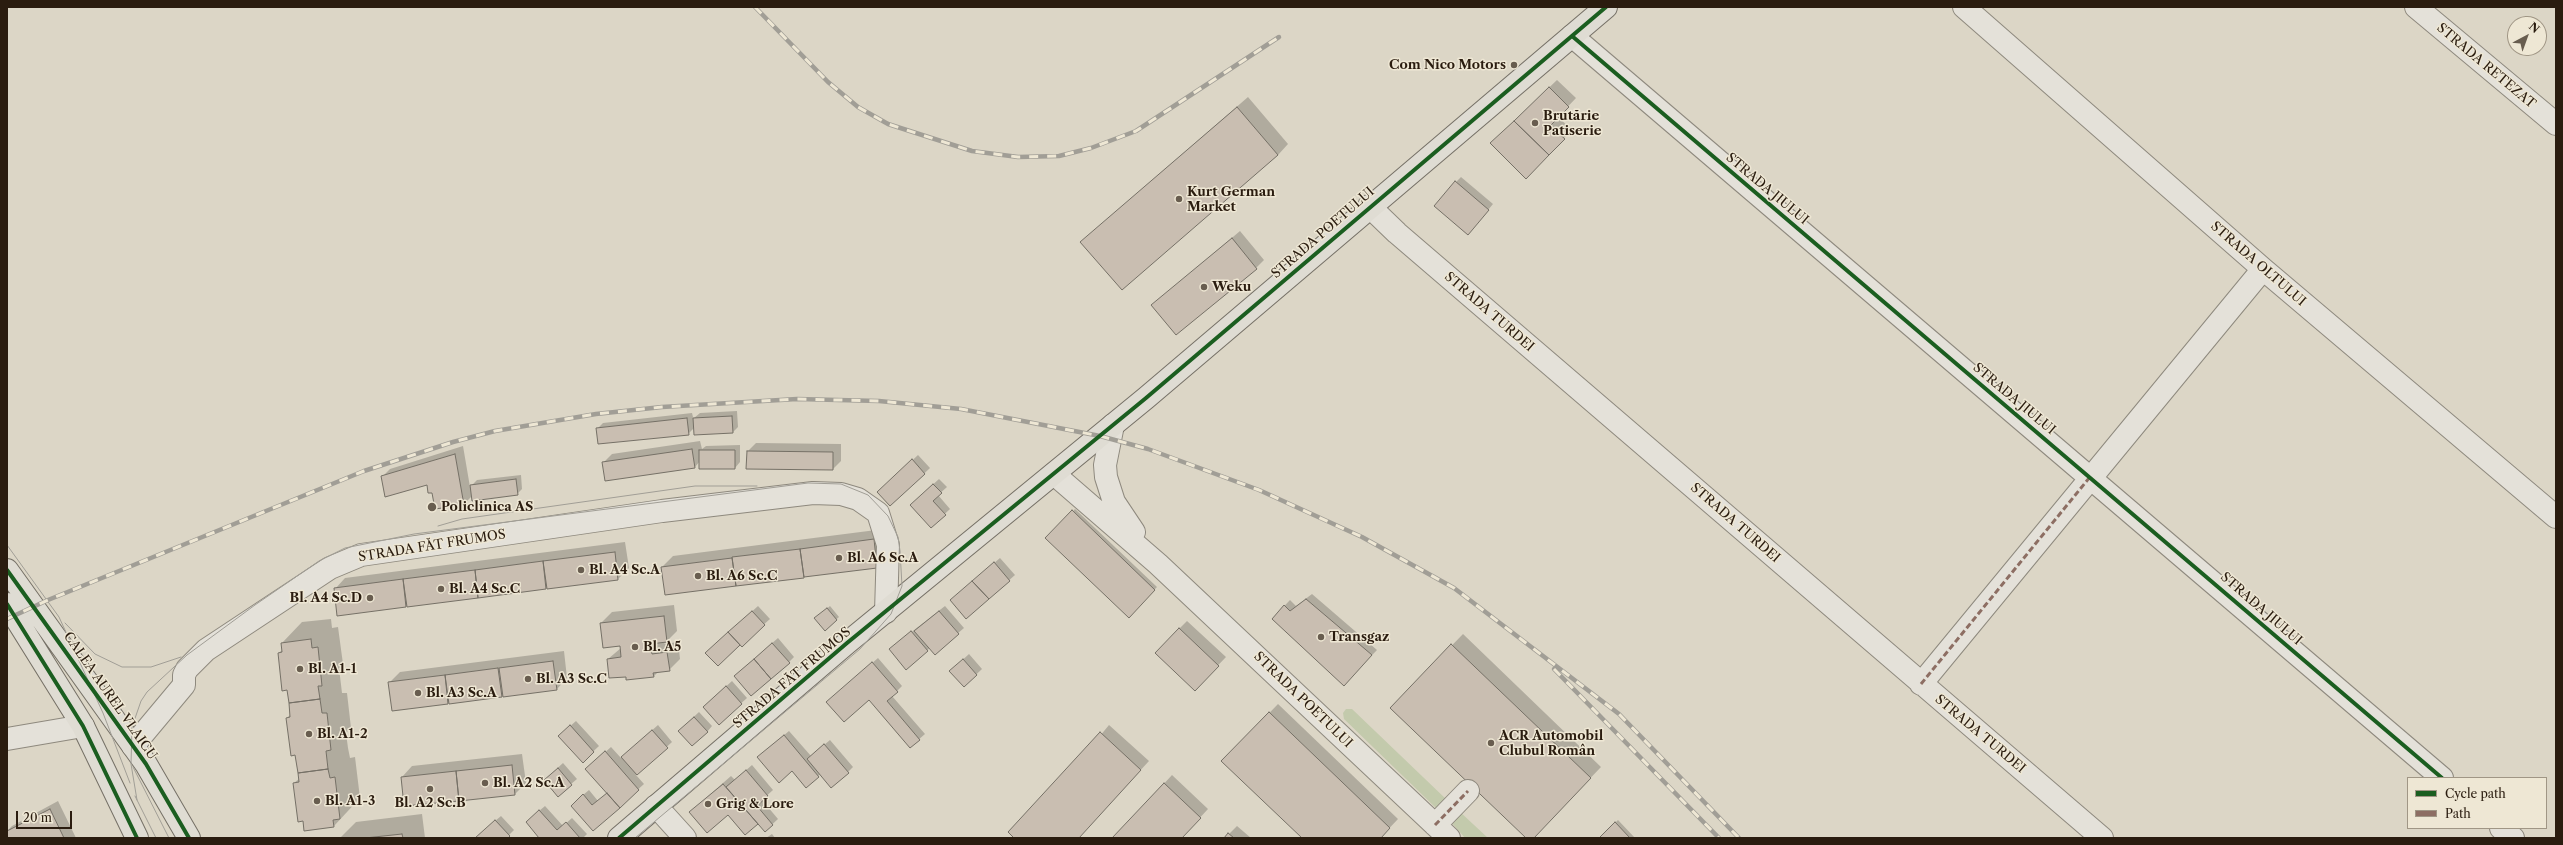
<!DOCTYPE html>
<meta charset="utf-8">
<style>
body{margin:0}
#map{position:relative;width:2563px;height:845px;overflow:hidden;background:#dcd6c6;font-family:"Libre Caslon Text",serif}
canvas{display:block}
.frame{position:absolute;inset:0;border:8px solid #2a1c0f;pointer-events:none}
.legend{position:absolute;left:2407px;top:777px;width:140px;height:52px;box-sizing:border-box;background:#eee7d4;border:1px solid #a09685;margin:0;padding:5px 7px;list-style:none;font-size:12px;color:#2a1c0f}
.legend li{display:flex;align-items:center;gap:8px;height:20px}
.legend b{width:20px;border:1px solid #a09685}
.north{position:absolute;left:2507px;top:16px;width:40px;height:40px;box-sizing:border-box;background:#eee7d4;border:1px solid #a09685;border-radius:50%;rotate:41deg;font-size:11px;font-weight:700;line-height:16px;text-align:center;color:#2a1c0f}
.north::after{content:'';display:block;margin:auto;width:14px;height:18px;background:#685d4f;clip-path:polygon(50% 0,100% 100%,50% 72%,0 100%)}
.scale{position:absolute;left:16px;top:811px;width:56px;height:18px;box-sizing:border-box;border:2px solid #2a1c0f;border-top:0;padding-left:5px;font-size:12px;line-height:14px;white-space:nowrap;color:#2a1c0f;-webkit-text-stroke:3px #eee7d4;paint-order:stroke}
</style>
<div id="map">
<canvas width="2563" height="845"></canvas>
<div class="frame"></div>
<ul class="legend">
<li><b style="height:5px;background:#1b5e20"></b>Cycle path</li>
<li><b style="height:5px;background:#8d6e63"></b>Path</li>
</ul>
<div class="north">N</div>
<div class="scale">20 m</div>
</div>
<script>
const ctx = document.querySelector('canvas').getContext('2d');
ctx.lineJoin = 'round';
function fillPath(path, color) { ctx.fillStyle = color; ctx.fill(path, 'evenodd'); }
const shape = rows => new Path2D(rows.map(r => 'M' + r).join(''));
function strokePath(path, color, width, dash) { ctx.strokeStyle = color; ctx.lineWidth = width; ctx.lineCap = dash ? 'butt' : 'round'; ctx.setLineDash(dash || []); ctx.stroke(path); }
function label(font, color, halo, rows, align = 'center') {
  ctx.font = font + ' "Libre Caslon Text",serif'; ctx.lineWidth = 3; ctx.setLineDash([]); ctx.textBaseline = 'middle'; ctx.strokeStyle = halo; ctx.fillStyle = color; for (const [text, x, y, turn = 0] of rows) {
    ctx.save(); ctx.translate(x, y); ctx.rotate((+turn || 0) * Math.PI / 180); ctx.textAlign = isNaN(turn) ? turn : align; if (halo) ctx.strokeText(text, 0, 0); ctx.fillText(text, 0, 0); ctx.restore();
  }
}
fillPath(shape([
 [1346,709,1352,709,1447,800,1436,808,1344,719,1343,713],
 [1459,811,1488,838,1465,838,1452,823]
]), '#c3caac');
fillPath(shape([
 [1557,80,1576,98,1558,117,1572,130,1551,151,1491,143],
 [1248,97,1288,144,1278,155,1081,242],
 [1461,177,1493,204,1473,228,1456,182],
 [1240,231,1264,260,1256,268,1153,305],
 [737,411,738,427,733,432,695,427,688,434,598,428,603,423,692,413,695,425,694,418,700,413],
 [700,441,702,449,706,446,740,445,740,462,735,468,700,461,695,467,606,480,604,462,612,454],
 [756,443,841,444,841,461,833,469,748,451],
 [463,446,470,487,477,480,521,475,522,489,517,494,473,495,464,504,433,492,428,483,382,477,390,469],
 [918,455,930,468,891,505,884,487],
 [939,479,947,487,938,495,950,509,931,527,917,499],
 [1075,509,1157,587,1129,616,1047,538],
 [884,529,877,567,666,594,662,567,673,556],
 [625,542,629,568,618,579,338,615,335,589,345,578],
 [1000,558,1015,575,966,618,957,595],
 [1312,594,1377,650,1349,679,1273,618,1290,600,1296,606],
 [674,605,677,631,664,644,678,642,680,659,669,670,659,671,654,676,626,676,608,659,621,648,601,623,612,612],
 [758,606,770,619,718,665,712,648],
 [830,606,839,617,825,629,816,618],
 [945,606,964,628,935,653,930,648,906,668,896,644],
 [331,619,332,628,338,627,343,664,339,668,342,693,347,693,351,728,346,733,348,748,350,758,355,757,360,798,334,826,305,830,294,783,300,778,287,718,291,714,288,689,279,653,283,649,282,643,302,622],
 [1187,621,1226,657,1203,681,1179,629],
 [1463,634,1601,767,1533,838,1527,838,1391,708],
 [778,638,794,657,789,662,740,671],
 [564,651,567,678,557,689,393,710,389,683,400,672],
 [969,654,982,669,964,686,956,666],
 [878,658,902,686,892,696,925,734,910,747,870,699,833,697],
 [732,681,747,698,719,723,709,702],
 [1278,704,1398,819,1380,838,1303,838,1223,761],
 [699,712,712,726,707,732,684,726],
 [576,721,599,746,583,761,559,736],
 [658,725,672,742,636,775,644,784,593,830,577,800,589,790,598,801,608,793,592,764,611,747,621,758],
 [1109,725,1149,761,1078,838,1016,838],
 [789,731,811,756,830,740,853,767,848,772,821,774,818,776,792,770,764,752],
 [522,754,526,783,515,794,402,777,412,766],
 [563,763,577,779,558,795,550,775],
 [752,765,773,790,762,800,778,819,765,831,758,823,745,834,728,813,699,804,731,776,735,780],
 [1172,775,1208,809,1181,838,1114,838],
 [58,801,76,838,7,838,7,831,12,826],
 [545,806,563,826,572,818,587,834,583,838,541,838,532,817],
 [422,814,425,838,340,838,356,822],
 [501,816,514,830,506,838,475,838],
 [1618,820,1635,838,1600,838],
 [1237,826,1251,838,1225,838],
 [772,834,775,838,766,838]
]), '#0003');
const building = shape([
 [1549,87,1569,107,1550,126,1565,139,1549,155,1514,121,1549,87],
 [1237,107,1278,155,1122,290,1080,242,1237,107],
 [1514,121,1549,155,1526,179,1490,143,1514,121],
 [1455,181,1489,210,1468,235,1434,206,1455,181],
 [1232,238,1257,269,1176,335,1151,305,1232,238],
 [732,416,733,433,694,435,693,418,732,416],
 [687,418,689,435,598,444,596,428,687,418],
 [692,449,695,468,605,481,602,462,692,449],
 [699,450,735,450,735,469,699,469,699,450],
 [747,451,833,452,833,470,746,469,747,451],
 [455,454,464,505,435,509,432,493,428,493,427,485,385,497,381,476,455,454],
 [912,459,925,474,890,506,877,492,912,459],
 [516,479,518,495,472,501,470,485,516,479],
 [933,484,942,493,933,501,946,515,931,528,910,505,933,484],
 [1072,510,1155,590,1129,618,1045,538,1072,510],
 [874,539,877,568,804,577,800,549,874,539],
 [800,549,804,578,736,586,732,557,800,549],
 [615,552,618,580,547,589,543,561,615,552],
 [732,558,736,586,665,595,661,567,732,558],
 [543,561,546,589,478,598,475,570,543,561],
 [994,562,1010,581,989,599,972,581,994,562],
 [475,570,478,598,407,607,403,579,475,570],
 [403,579,406,607,337,616,334,588,403,579],
 [972,581,989,599,966,619,950,600,972,581],
 [1306,599,1372,655,1344,686,1272,619,1284,605,1290,611,1306,599],
 [827,608,837,620,825,631,814,618,827,608],
 [752,611,765,625,742,647,728,632,752,611],
 [939,611,959,634,935,655,914,631,939,611],
 [664,616,667,642,650,644,652,654,667,652,670,671,653,673,654,677,626,680,626,677,609,678,607,659,621,657,620,646,603,648,600,623,664,616],
 [1179,628,1219,666,1195,691,1155,653,1179,628],
 [911,631,928,651,906,670,889,649,911,631],
 [728,632,740,645,718,666,705,653,728,632],
 [311,639,312,648,318,647,322,686,318,686,320,699,289,703,287,690,282,691,278,653,282,652,281,643,311,639],
 [772,643,790,663,771,679,754,659,772,643],
 [1451,644,1591,778,1534,838,1526,838,1390,708,1451,644],
 [754,659,771,679,751,696,734,676,754,659],
 [963,659,977,675,964,687,949,671,963,659],
 [553,661,557,690,503,697,499,668,553,661],
 [872,662,898,692,887,701,920,740,910,748,869,700,844,722,826,702,872,662],
 [498,668,502,697,449,704,445,675,498,668],
 [445,675,448,704,392,711,388,682,445,675],
 [726,686,742,704,719,725,703,707,726,686],
 [320,699,322,713,327,713,331,750,326,751,328,769,298,773,295,755,291,756,286,718,290,717,289,703,320,699],
 [1269,712,1390,828,1381,838,1302,838,1221,761,1269,712],
 [694,717,708,732,692,746,678,731,694,717],
 [570,725,594,752,583,763,558,736,570,725],
 [652,730,668,748,637,775,621,757,652,730],
 [1100,732,1141,770,1079,838,1014,838,1008,832,1100,732],
 [784,735,819,777,806,788,792,771,779,783,757,757,784,735],
 [824,744,849,773,831,788,807,759,824,744],
 [605,751,639,790,620,808,585,769,605,751],
 [512,765,515,795,459,801,456,771,512,765],
 [558,768,572,785,558,797,544,780,558,768],
 [328,769,330,778,335,777,340,819,333,820,334,827,304,831,303,821,298,822,293,783,299,782,298,773,328,769],
 [746,770,768,796,757,806,773,825,765,832,726,787,746,770],
 [456,771,459,801,404,806,401,777,456,771],
 [1164,783,1201,818,1182,838,1112,838,1164,783],
 [723,784,758,824,745,835,728,815,707,833,689,812,723,784],
 [607,793,620,808,593,831,571,806,583,794,592,805,607,793],
 [50,809,64,838,7,838,7,831,50,809],
 [539,810,557,830,566,822,580,838,539,838,526,822,539,810],
 [495,820,510,836,508,838,475,838,495,820],
 [1615,822,1630,838,1599,838,1615,822],
 [1228,833,1234,838,1224,838,1228,833],
 [402,834,403,838,365,838,402,834]
]);
fillPath(building, '#c9beb1');
strokePath(building, '#757066', 1);
const minor = shape([
 [1964,7,2263,269,2556,517],
 [2416,7,2556,124],
 [1572,36,2442,778],
 [1369,206,1397,233,2102,838],
 [1113,425,1105,465,1106,477,1114,502,1134,532],
 [1054,474,1158,564,1449,838],
 [1921,684,2263,269],
 [7,739,83,726],
 [133,746,184,685,184,675,187,669,206,650,330,568,361,555,662,511,813,493,841,494,858,499,878,513,888,545,886,612],
 [656,806,685,838],
 [1435,825,1468,791],
 [2501,828,2513,838]
]);
const major = shape([
 [7,570,146,764,189,838],
 [7,604,83,726,137,838],
 [619,838,847,643,1146,398,1606,7]
]);
strokePath(minor, '#8e897e', 24);
strokePath(major, '#757066', 24);
strokePath(minor, '#e4e1d9', 22);
strokePath(major, '#dfdcd3', 22);
strokePath(shape([
 [438,526,462,519,695,486,757,486],
 [7,545,59,617,103,713,130,783],
 [65,623,95,654,122,667,151,667,181,657],
 [133,767,169,838],
 [135,796,156,838],
 [137,800,131,764,132,727,141,701,147,692,187,655,255,605,319,561,345,548,414,534,808,483,841,484,868,495,888,516,898,537,900,551,902,586,891,614,860,649,635,838]
]), '#a19e96', 1);
const rail = shape([
 [755,7,828,82,858,107,888,124,972,151,1018,157,1059,156,1091,148,1136,131,1279,37],
 [7,619,48,600,364,471,453,442,495,431,596,414,662,407,797,399,879,401,961,409,1100,436,1148,449,1259,490,1362,537,1454,588,1619,714,1739,838],
 [1554,669,1719,838]
]);
strokePath(rail, '#a19e96', 4.5);
strokePath(rail, '#eee7d4', 3, [9]);
strokePath(shape([
 [1921,684,2090,477],
 [1435,825,1468,791]
]), '#8d6e63', 3, [6, 3]);
strokePath(shape([
 [1572,36,2442,778],
 [7,570,146,764,189,838],
 [7,604,83,726,137,838],
 [619,838,847,643,1146,398,1606,7]
]), '#1b5e20', 4);
for (const [x, y, r, color] of [
 [1514,65,4,"#685d4f"],
 [1535,123,4,"#685d4f"],
 [1179,199,4,"#685d4f"],
 [1204,287,4,"#685d4f"],
 [432,507,5,"#685d4f"],
 [839,558,4,"#685d4f"],
 [581,570,4,"#685d4f"],
 [698,576,4,"#685d4f"],
 [441,589,4,"#685d4f"],
 [370,598,4,"#685d4f"],
 [1321,637,4,"#685d4f"],
 [635,647,4,"#685d4f"],
 [300,669,4,"#685d4f"],
 [528,679,4,"#685d4f"],
 [418,693,4,"#685d4f"],
 [309,734,4,"#685d4f"],
 [1491,743,4,"#685d4f"],
 [485,783,4,"#685d4f"],
 [430,789,4,"#685d4f"],
 [317,801,4,"#685d4f"],
 [708,804,4,"#685d4f"]
]) { const dot = new Path2D(); dot.arc(x, y, r, 0, 2 * Math.PI); ctx.fillStyle = color; ctx.fill(dot); strokePath(dot, '#eee7d4', 1.5); }
label('bold 13px', '#2a1c0f', '#eee7d4', [
 ["Com Nico Motors",1506,65,"right"],
 ["Brutărie",1543,116],
 ["Patiserie",1543,131],
 ["Kurt German",1187,192],
 ["Market",1187,207],
 ["Weku",1212,287],
 ["Policlinica AS",441,507],
 ["Bl. A6 Sc.A",847,558],
 ["Bl. A4 Sc.A",589,570],
 ["Bl. A6 Sc.C",706,576],
 ["Bl. A4 Sc.C",449,589],
 ["Bl. A4 Sc.D",362,598,"right"],
 ["Transgaz",1329,637],
 ["Bl. A5",643,647],
 ["Bl. A1-1",308,669],
 ["Bl. A3 Sc.C",536,679],
 ["Bl. A3 Sc.A",426,693],
 ["Bl. A1-2",317,734],
 ["ACR Automobil",1499,736],
 ["Clubul Român",1499,751],
 ["Bl. A2 Sc.A",493,783],
 ["Bl. A1-3",325,801],
 ["Bl. A2 Sc.B",430,803,"center"],
 ["Grig & Lore",716,804]
], 'left');
label('13px', '#2a1c0f', '#eee7d4', [
 ["STRADA RETEZAT",2486,66,40],
 ["STRADA JIULUI",1767,189,40],
 ["STRADA POETULUI",1323,233,-41],
 ["STRADA OLTULUI",2258,264,41],
 ["STRADA TURDEI",1489,312,41],
 ["STRADA JIULUI",2014,399,40],
 ["STRADA TURDEI",1735,523,41],
 ["STRADA FĂT FRUMOS",432,546,-9],
 ["STRADA JIULUI",2261,609,41],
 ["STRADA FĂT FRUMOS",792,678,-40],
 ["CALEA AUREL VLAICU",110,696,55],
 ["STRADA POETULUI",1303,700,44],
 ["STRADA TURDEI",1980,734,40]
]);
</script>
